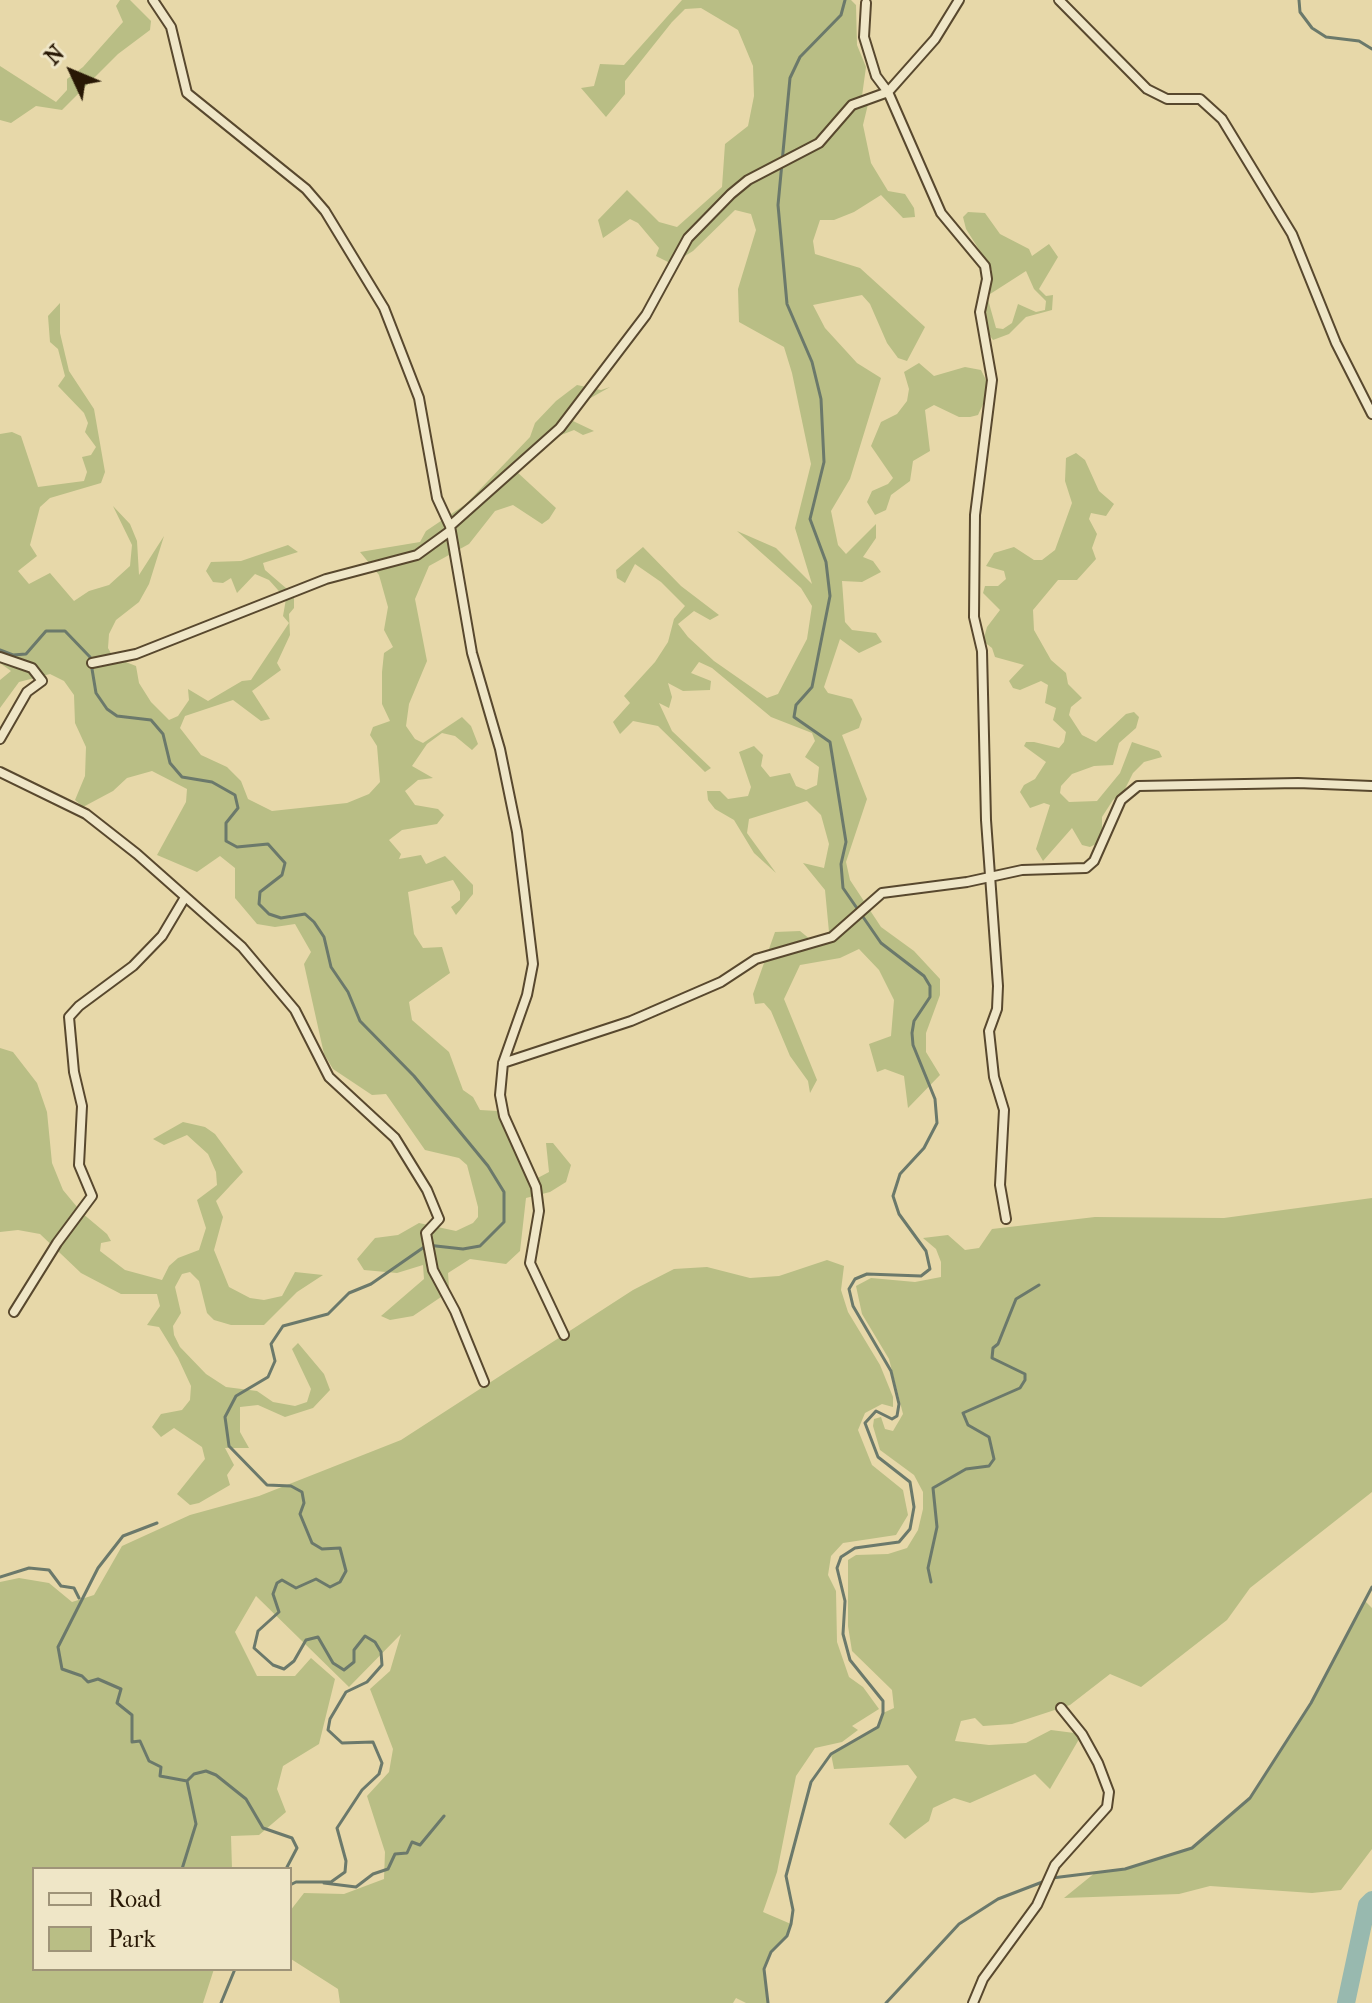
<!DOCTYPE html>
<style>
body{margin:0}
#map{position:relative;width:1372px;height:2003px;overflow:hidden;background:#e7d8a9;font-family:"IM FELL French Canon",serif}
canvas{display:block}
.legend{position:absolute;left:32px;top:1867px;width:260px;height:104px;box-sizing:border-box;background:#efe6c7;border:2px solid #9f9479;margin:0;padding:10px 14px;list-style:none;font-size:24px;color:#281805}
.legend li{display:flex;align-items:center;gap:16px;height:40px}
.legend b{width:40px;border:2px solid #9f9479}
.north{position:absolute;left:32px;top:32px;width:80px;height:80px;-webkit-text-stroke:6px #efe6c7;paint-order:stroke;rotate:314deg;font-size:22px;font-weight:700;line-height:32px;text-align:center;color:#281805}
.north::after{content:'';display:block;margin:auto;width:28px;height:36px;background:#281805;clip-path:polygon(50% 0,100% 100%,50% 72%,0 100%)}
</style>
<div id="map">
<canvas width="1372" height="2003"></canvas>
<ul class="legend">
<li><b style="height:10px;background:#efe6c7"></b>Road</li>
<li><b style="height:22px;background:#b9be85"></b>Park</li>
</ul>
<div class="north">N</div>
</div>
<script>
const ctx = document.querySelector('canvas').getContext('2d');
ctx.lineJoin = 'round';
function fillPath(path, color) { ctx.fillStyle = color; ctx.fill(path, 'evenodd'); }
const shape = rows => new Path2D(rows.map(r => 'M' + r).join(''));
function strokePath(path, color, width, dash) { ctx.strokeStyle = color; ctx.lineWidth = width; ctx.lineCap = dash ? 'butt' : 'round'; ctx.setLineDash(dash || []); ctx.stroke(path); }
fillPath(shape([
 [120,0,130,0,151,21,150,30,118,54,62,110,36,106,11,123,0,120,0,66,56,102,67,90,67,79,83,67,123,22,116,6],
 [682,0,851,0,856,5,857,45,866,67,862,96,870,96,863,125,871,163,888,191,905,194,914,208,915,217,903,218,881,195,854,212,834,220,820,220,813,241,815,254,860,268,925,327,907,361,898,358,887,343,870,304,862,295,813,305,825,328,857,363,881,378,850,479,831,511,838,545,846,554,876,524,876,538,863,557,873,561,881,572,862,582,842,581,845,622,852,630,876,633,882,642,859,653,840,639,824,687,828,693,852,699,862,719,859,728,842,735,867,799,846,862,850,880,881,927,914,951,940,979,940,995,926,1033,926,1052,940,1075,908,1108,904,1076,885,1069,877,1072,869,1044,891,1036,894,1000,879,970,859,949,840,958,800,965,784,999,817,1080,810,1093,808,1081,790,1056,771,1011,764,1003,755,1004,753,994,775,932,800,931,816,944,829,932,825,890,803,863,824,868,829,844,821,815,807,801,749,819,747,833,776,873,754,853,734,820,715,809,708,800,707,791,720,791,728,799,748,796,751,787,739,752,754,746,763,755,761,766,770,777,790,773,796,786,806,790,817,785,819,767,805,757,815,741,812,733,771,717,712,668,699,662,691,673,711,681,710,690,683,691,668,683,672,697,669,708,659,703,672,731,711,768,705,772,658,726,633,721,620,734,613,722,630,703,624,696,655,662,668,642,674,619,685,606,661,582,635,564,625,583,617,578,616,570,643,547,681,586,719,615,710,620,694,611,678,624,688,637,714,661,767,698,778,694,807,639,812,606,801,588,737,531,776,548,812,584,795,528,811,464,792,373,784,347,739,322,738,289,756,230,751,214,735,210,693,251,672,264,656,256,659,248,638,223,630,219,603,238,598,220,627,190,659,222,677,227,722,187,725,144,748,126,754,96,753,66,738,30,701,8,685,9,672,22,625,81,625,94,606,117,581,88,594,86,600,64,624,65],
 [968,212,985,213,1000,234,1029,249,1032,256,1049,244,1058,257,1039,289,1046,296,1053,295,1052,310,1026,317,1009,334,993,340,988,333,985,300,992,270,966,229,963,217],
 [1026,271,1034,289,1046,301,1045,310,1036,312,1018,304,1012,323,1003,329,996,328,987,296],
 [60,303,60,333,69,371,94,409,105,472,101,483,50,498,40,507,30,545,37,556,18,571,29,584,50,573,74,601,89,591,109,585,130,566,132,545,113,506,130,524,137,541,139,575,164,536,149,584,139,602,116,620,109,634,108,648,113,657,136,666,139,683,151,702,169,720,178,716,189,700,188,689,208,701,242,681,251,680,289,623,283,616,286,599,269,580,255,574,237,593,231,578,223,583,213,582,206,571,211,562,241,561,288,545,298,552,263,563,265,570,294,595,294,608,289,614,290,635,277,663,281,670,252,691,270,719,261,721,233,700,185,716,180,728,201,755,227,767,241,781,248,799,272,811,347,803,369,794,380,782,377,746,370,735,373,727,390,721,382,704,382,672,384,653,393,647,384,630,388,607,379,575,360,552,420,542,426,531,466,504,530,437,535,423,556,401,577,385,601,390,610,387,587,400,573,421,594,431,583,435,574,430,556,437,517,472,556,508,549,519,542,524,513,505,495,511,469,544,429,566,415,599,427,661,409,704,406,726,415,739,423,743,462,717,471,726,478,744,472,750,455,736,442,733,427,744,412,766,433,778,418,780,405,791,415,805,438,809,444,815,437,824,402,830,389,840,401,854,399,859,421,855,426,864,445,856,473,885,473,894,456,915,451,907,460,900,460,892,453,880,408,892,414,934,423,948,442,947,450,973,409,1002,412,1020,449,1052,463,1090,473,1097,480,1110,497,1111,532,1181,549,1172,546,1143,553,1143,571,1165,566,1182,550,1192,526,1198,520,1251,506,1264,470,1259,448,1273,449,1288,441,1297,413,1316,390,1320,381,1316,424,1279,423,1265,397,1273,364,1270,357,1259,375,1238,398,1235,419,1223,456,1231,473,1223,478,1217,478,1207,467,1165,459,1158,425,1150,386,1094,372,1095,333,1069,324,1054,304,964,311,952,295,924,275,927,257,924,235,898,235,868,220,856,197,872,157,855,186,802,187,789,152,771,127,778,113,791,83,807,75,800,85,776,86,747,75,723,74,695,64,681,50,674,19,682,0,708,0,680,11,671,0,663,0,434,12,432,21,436,38,487,84,481,87,472,82,457,91,455,96,447,85,432,88,423,84,413,58,386,65,376,58,349,50,342,48,316],
 [919,363,934,376,965,367,981,370,988,384,985,400,978,415,970,417,959,417,934,405,925,410,930,451,913,461,910,481,891,495,886,510,875,515,867,502,872,491,888,484,893,478,871,446,881,422,897,414,907,401,909,389,904,372],
 [1076,453,1085,460,1099,491,1114,504,1106,516,1091,513,1089,519,1097,534,1092,548,1096,559,1077,580,1058,580,1033,610,1034,630,1051,660,1066,673,1068,684,1082,698,1071,707,1069,715,1082,735,1096,742,1126,714,1134,712,1139,717,1136,728,1119,743,1113,765,1094,766,1072,774,1061,786,1060,793,1069,802,1097,801,1120,773,1132,742,1159,751,1162,757,1144,762,1133,773,1124,791,1113,800,1102,817,1102,833,1096,844,1090,847,1082,845,1072,828,1043,861,1036,849,1050,805,1044,803,1030,808,1020,792,1024,785,1035,779,1046,762,1024,746,1026,742,1034,742,1059,748,1064,742,1066,732,1053,720,1056,708,1045,703,1048,685,1041,681,1020,690,1013,688,1009,681,1024,665,995,657,992,648,983,641,987,627,1000,610,983,593,985,586,998,586,1006,579,1004,571,986,566,994,553,1014,547,1034,560,1042,560,1055,550,1072,503,1065,481,1066,458],
 [0,1048,13,1052,37,1083,47,1112,52,1163,63,1190,82,1213,107,1234,111,1241,101,1243,100,1251,125,1270,162,1280,169,1266,178,1258,199,1250,206,1228,197,1200,217,1185,216,1172,208,1154,187,1135,164,1145,153,1139,183,1122,205,1127,215,1134,243,1172,216,1201,223,1217,214,1250,229,1287,250,1298,264,1300,282,1296,295,1272,323,1275,297,1292,264,1325,231,1325,214,1320,207,1313,199,1281,190,1272,182,1274,175,1287,181,1313,173,1326,174,1335,180,1347,206,1374,226,1387,257,1391,273,1402,295,1406,307,1402,311,1389,292,1349,298,1343,324,1374,330,1390,313,1408,285,1417,258,1405,240,1407,240,1432,249,1448,225,1448,234,1465,227,1475,230,1485,199,1503,190,1505,177,1494,205,1459,202,1447,174,1428,161,1437,152,1427,161,1414,182,1410,190,1400,191,1386,178,1358,159,1327,147,1325,160,1306,157,1294,121,1294,81,1273,40,1234,18,1230,0,1232],
 [1372,1198,1372,1492,1250,1588,1227,1620,1141,1687,1110,1674,1070,1705,1012,1724,983,1726,975,1718,961,1721,955,1741,989,1745,1026,1743,1051,1730,1082,1734,1050,1789,1035,1774,970,1803,954,1798,933,1808,929,1821,905,1839,889,1824,917,1777,908,1765,834,1769,831,1754,878,1727,883,1713,894,1708,892,1690,852,1651,848,1626,848,1560,856,1555,888,1554,907,1548,918,1530,923,1509,923,1492,914,1475,880,1450,873,1426,874,1419,881,1417,885,1429,893,1431,903,1414,889,1359,862,1314,856,1286,871,1278,915,1282,941,1277,941,1262,936,1249,923,1238,948,1235,965,1250,979,1248,992,1229,1095,1217,1224,1218],
 [827,1260,844,1266,841,1290,848,1312,880,1365,893,1397,893,1407,882,1404,865,1413,858,1430,872,1465,903,1490,908,1515,896,1535,843,1543,831,1556,828,1575,836,1591,837,1642,849,1677,863,1687,879,1709,852,1726,858,1730,842,1742,815,1748,796,1776,777,1872,763,1912,791,1924,787,1936,771,1952,764,1969,768,2003,746,2003,736,1998,733,2003,340,2003,338,1989,291,1959,290,1911,304,1893,344,1894,384,1879,385,1852,367,1796,389,1772,393,1749,370,1689,390,1671,401,1634,349,1687,256,1596,235,1632,257,1676,295,1676,311,1658,335,1679,319,1744,283,1766,277,1789,286,1812,259,1835,231,1836,232,1869,34,1869,34,1969,214,1969,203,2003,0,2003,0,1582,19,1578,49,1583,72,1602,94,1595,122,1546,190,1515,259,1496,401,1440,633,1290,674,1269,707,1267,750,1278,779,1276],
 [1365,1601,1372,1608,1372,1849,1341,1890,1312,1893,1210,1886,1179,1894,1064,1898,1096,1872,1125,1869,1192,1848,1250,1798,1311,1703]
]), '#b9be85');
strokePath(shape([
 [1299,0,1300,12,1312,28,1326,37,1359,41,1372,49],
 [0,650,13,655,26,654,46,631,65,631,90,657,96,693,107,709,117,716,151,720,163,734,170,763,182,777,212,782,235,795,238,808,226,823,226,841,237,847,268,844,285,863,282,875,260,892,259,904,269,914,281,918,305,914,314,922,324,937,331,967,348,992,360,1021,414,1076,488,1166,504,1192,504,1222,480,1246,463,1249,427,1245,371,1284,349,1293,328,1314,283,1326,271,1344,275,1361,268,1377,236,1396,225,1417,229,1446,267,1485,291,1486,302,1492,304,1503,300,1514,312,1543,322,1549,340,1548,346,1571,340,1582,330,1587,316,1579,296,1588,282,1580,277,1583,273,1594,279,1612,258,1631,254,1648,273,1665,284,1669,294,1661,306,1640,318,1637,333,1663,344,1670,354,1662,354,1650,365,1636,375,1642,381,1652,382,1665,367,1682,346,1692,330,1719,328,1730,342,1743,373,1742,382,1763,379,1774,362,1790,337,1828,346,1861,345,1872,331,1882,296,1882,290,1885],
 [157,1523,123,1536,98,1568,58,1647,62,1669,82,1676,88,1682,98,1679,121,1689,117,1703,132,1715,132,1742,140,1741,149,1761,161,1767,160,1776,187,1781,194,1774,206,1771,216,1775,246,1799,263,1828,292,1838,297,1848,286,1869],
 [0,1577,29,1568,49,1570,61,1586,74,1588,79,1598],
 [931,1582,928,1568,937,1527,933,1488,966,1469,989,1466,994,1459,989,1437,968,1425,963,1413,1020,1388,1025,1380,1025,1374,992,1358,993,1348,998,1344,1016,1299,1039,1285],
 [182,1869,196,1824,187,1781],
 [1052,1878,1125,1869,1192,1848,1250,1798,1311,1703,1372,1587],
 [324,1883,356,1887,373,1874,388,1869,395,1854,407,1853,412,1842,420,1845,444,1816],
 [221,2003,235,1969],
 [768,2003,764,1969,771,1952,787,1936,791,1924,793,1910,786,1876,811,1782,831,1754,878,1727,883,1713,883,1701,850,1660,843,1634,845,1601,837,1568,841,1557,855,1548,899,1542,910,1529,914,1507,910,1482,878,1457,865,1423,876,1411,892,1419,897,1416,899,1404,891,1371,853,1306,849,1289,855,1279,867,1274,921,1276,930,1269,926,1251,899,1214,893,1196,900,1174,924,1148,937,1123,935,1099,913,1045,912,1033,914,1021,930,997,930,986,924,976,881,943,843,888,841,864,846,842,830,742,794,717,796,705,812,687,830,596,826,562,810,519,824,462,821,399,812,362,787,304,778,205,790,78,800,57,841,15,845,0],
 [886,2003,959,1924,998,1899,1045,1881]
]), '#6b796b', 3);
strokePath(shape([
 [1346,2003,1367,1905,1372,1900]
]), '#98b9af', 18);
const minor = shape([
 [153,0,171,27,187,93,306,189,325,211,384,308,419,398,437,498,450,526,472,653,500,749,517,832,533,964,527,995,503,1063,500,1095,504,1116,536,1187,539,1211,530,1263,564,1335],
 [959,0,935,39,888,92,941,213,985,266,987,279,980,312,992,380,975,515,974,617,982,651,986,820,998,986,997,1009,989,1031,994,1077,1004,1110,1000,1185,1006,1219],
 [1059,0,1147,89,1167,99,1200,99,1222,119,1292,234,1336,343,1372,414],
 [450,526,560,428,646,315,688,238,731,194,748,180,819,143,852,105,888,92,876,76,864,37,866,3],
 [0,657,32,668,42,681,27,692,0,739],
 [92,663,136,654,326,579,417,555,450,531],
 [0,772,86,814,137,854,242,947,295,1010,329,1077,395,1138,427,1190,439,1219,426,1233,433,1270,455,1311,484,1382],
 [503,1063,631,1021,721,982,756,959,832,937,882,893,967,882,1022,870,1086,868,1094,861,1121,800,1138,786,1298,783,1372,786],
 [14,1312,57,1243,92,1196,79,1165,82,1106,74,1072,69,1017,79,1006,133,966,162,936,184,899],
 [973,2003,983,1979,1037,1905,1055,1865,1107,1807,1109,1792,1098,1763,1082,1734,1061,1708]
]);
strokePath(minor, '#58482e', 12);
strokePath(minor, '#efe6c7', 8);
</script>
